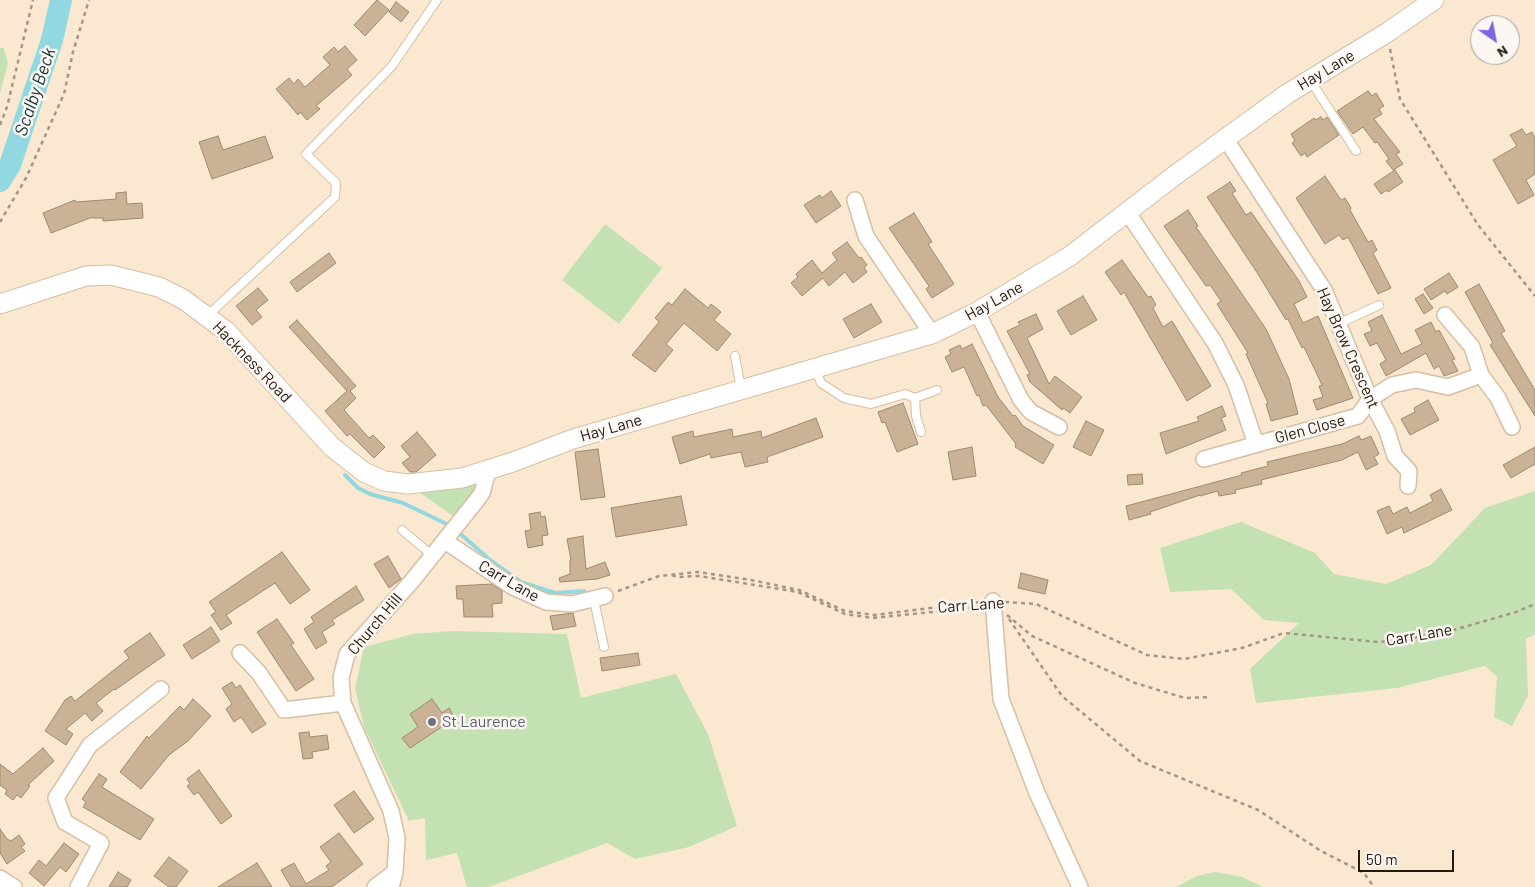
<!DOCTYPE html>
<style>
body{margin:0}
#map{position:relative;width:1535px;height:887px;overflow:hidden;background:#fbe8d1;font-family:Barlow,sans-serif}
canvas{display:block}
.north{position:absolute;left:1470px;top:15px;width:50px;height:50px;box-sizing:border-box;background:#fcf7f2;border:1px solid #a59f98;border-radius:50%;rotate:147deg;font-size:14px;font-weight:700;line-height:20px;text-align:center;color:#231a10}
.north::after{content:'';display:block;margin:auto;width:18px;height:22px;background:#7f64df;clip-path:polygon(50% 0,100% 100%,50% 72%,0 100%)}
.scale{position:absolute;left:1358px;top:850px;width:96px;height:22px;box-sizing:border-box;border:2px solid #231a10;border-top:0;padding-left:6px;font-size:15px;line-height:18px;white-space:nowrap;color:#231a10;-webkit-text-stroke:4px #fcf7f2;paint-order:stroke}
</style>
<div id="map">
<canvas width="1535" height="887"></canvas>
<div class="north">N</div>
<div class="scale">50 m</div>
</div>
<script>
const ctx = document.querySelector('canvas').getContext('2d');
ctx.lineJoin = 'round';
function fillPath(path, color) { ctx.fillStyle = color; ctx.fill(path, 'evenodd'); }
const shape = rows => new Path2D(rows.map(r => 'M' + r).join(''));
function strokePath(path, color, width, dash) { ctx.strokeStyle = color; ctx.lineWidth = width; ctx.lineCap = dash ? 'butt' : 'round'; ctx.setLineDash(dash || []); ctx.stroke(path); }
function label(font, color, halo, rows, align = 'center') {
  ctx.font = font + ' Barlow,sans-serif'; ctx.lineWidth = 5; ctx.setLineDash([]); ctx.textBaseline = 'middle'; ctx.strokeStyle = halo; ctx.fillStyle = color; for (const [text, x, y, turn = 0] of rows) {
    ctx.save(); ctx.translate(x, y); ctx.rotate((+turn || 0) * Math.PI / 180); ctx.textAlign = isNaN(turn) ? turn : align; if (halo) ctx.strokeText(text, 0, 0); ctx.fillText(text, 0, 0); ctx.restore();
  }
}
fillPath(shape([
 [0,47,4,49,8,63,0,93],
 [605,224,662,268,619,324,562,280],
 [489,468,461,522,408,484],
 [1535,491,1535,634,1526,639,1528,696,1512,726,1494,717,1497,677,1485,666,1397,688,1256,703,1250,669,1299,623,1264,620,1231,589,1170,592,1160,548,1241,522,1315,553,1334,574,1386,584,1431,565,1485,508],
 [452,631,567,634,581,698,676,674,708,734,737,826,689,847,635,859,607,843,489,887,467,887,457,853,426,860,425,818,409,821,364,727,355,688,364,647,413,634],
 [1215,872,1242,877,1263,887,1176,887,1197,876]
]), '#c3e1b3');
strokePath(shape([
 [345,475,358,488,370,494,403,503,451,526],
 [456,530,489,559,521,582,555,593,584,591]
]), '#92d8e1', 4);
strokePath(shape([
 [0,181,10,165,52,40,61,0]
]), '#92d8e1', 22);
const building = shape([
 [377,0,389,10,365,36,354,25,377,0],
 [396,2,409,12,401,22,389,12,396,2],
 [345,46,357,60,347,69,352,75,316,106,320,109,307,120,300,112,298,115,276,89,289,78,294,84,298,79,305,87,330,65,323,57,334,47,338,52,345,46],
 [1368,91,1372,96,1376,93,1384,106,1379,109,1382,114,1374,119,1400,152,1396,154,1403,164,1393,170,1386,161,1389,159,1377,142,1375,143,1363,127,1353,134,1337,111,1368,91],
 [1321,117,1323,120,1327,117,1339,135,1307,157,1305,153,1301,156,1292,143,1295,141,1291,134,1314,118,1315,120,1321,117],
 [1522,129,1526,135,1532,132,1535,138,1535,174,1526,180,1534,195,1518,204,1493,160,1517,146,1510,135,1522,129],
 [218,136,223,150,265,136,273,158,212,179,199,142,218,136],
 [1395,170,1403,182,1388,192,1387,190,1381,194,1374,184,1395,170],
 [1325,176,1341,200,1345,198,1351,208,1350,210,1368,242,1372,240,1377,250,1373,253,1391,288,1378,294,1348,237,1343,240,1339,235,1325,244,1296,198,1325,176],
 [1230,182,1236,191,1232,193,1246,215,1251,212,1299,281,1307,297,1294,304,1303,323,1318,316,1353,398,1317,410,1313,400,1323,397,1319,386,1322,385,1304,347,1302,348,1288,319,1286,320,1258,274,1207,197,1230,182],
 [831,191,841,206,816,223,804,205,820,195,822,198,831,191],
 [126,192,127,204,142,203,143,218,103,221,103,218,90,218,51,233,43,213,75,200,76,202,116,199,116,193,126,192],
 [1188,210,1198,226,1196,227,1266,329,1289,379,1298,414,1271,421,1266,404,1268,403,1246,354,1248,353,1217,304,1221,301,1210,285,1206,286,1164,226,1188,210],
 [914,213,932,242,928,244,954,284,932,298,926,289,929,286,889,228,914,213],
 [847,242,859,258,861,257,867,265,864,268,867,272,853,283,845,272,829,286,823,278,802,296,791,283,798,277,796,274,812,260,822,273,837,260,832,253,847,242],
 [329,253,336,263,297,292,290,282,329,253],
 [1122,260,1148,297,1151,296,1156,305,1153,308,1163,327,1172,321,1211,386,1187,401,1124,292,1121,295,1105,272,1122,260],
 [1449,273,1458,287,1447,294,1445,291,1431,300,1424,289,1449,273],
 [1479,284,1505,331,1501,333,1535,390,1535,416,1490,345,1493,343,1465,292,1479,284],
 [258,288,268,300,256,310,262,317,252,325,236,306,258,288],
 [685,289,708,308,711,304,721,312,714,320,731,334,717,351,684,323,666,344,673,350,655,372,632,355,659,322,655,318,668,302,672,305,685,289],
 [1423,294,1433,308,1424,314,1415,299,1423,294],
 [1083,296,1097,320,1071,335,1057,311,1083,296],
 [871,304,882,322,854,338,843,319,871,304],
 [1036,314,1043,329,1027,338,1049,384,1055,376,1082,397,1070,413,1063,408,1062,410,1030,382,1027,375,1030,374,1007,331,1020,325,1018,322,1036,314],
 [1382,315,1401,354,1422,344,1415,330,1431,322,1436,332,1439,330,1455,359,1452,360,1458,371,1444,376,1439,366,1434,369,1426,353,1386,376,1380,364,1386,360,1377,343,1370,346,1364,334,1372,331,1368,322,1382,315],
 [297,320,356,386,350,391,356,398,344,410,369,438,373,435,385,447,374,458,350,434,347,436,325,411,347,391,289,327,297,320],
 [972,344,998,397,1013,416,1015,415,1023,426,1054,445,1043,464,1015,447,1016,444,986,405,983,406,979,395,977,396,964,367,952,372,945,357,951,354,949,350,960,345,962,349,972,344],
 [1428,400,1439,420,1410,435,1401,419,1415,412,1414,408,1428,400],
 [903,403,918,444,897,452,885,422,882,423,878,412,903,403],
 [1222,406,1226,416,1221,418,1226,430,1166,454,1160,433,1199,421,1197,417,1222,406],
 [816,418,823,437,767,457,768,462,745,467,741,452,711,458,710,454,680,464,672,437,693,431,694,437,732,429,733,437,761,431,762,438,816,418],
 [1086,421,1104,430,1091,456,1073,447,1086,421],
 [417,432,436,455,416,472,410,472,402,463,410,457,401,446,417,432],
 [1359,436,1361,440,1371,436,1379,454,1374,457,1378,464,1366,470,1358,452,1342,460,1261,480,1262,484,1235,490,1236,493,1219,496,1218,491,1200,496,1200,495,1150,512,1151,514,1129,520,1126,506,1242,475,1241,473,1268,466,1267,462,1342,444,1359,436],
 [972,447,976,476,953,480,948,452,972,447],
 [1535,447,1535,464,1511,478,1503,465,1535,447],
 [598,449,605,497,581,500,575,452,598,449],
 [1142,474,1143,484,1128,485,1127,475,1142,474],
 [1441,489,1452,510,1404,533,1402,527,1387,534,1377,511,1389,506,1393,514,1407,507,1410,513,1433,501,1430,495,1441,489],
 [681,496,687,525,616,537,611,508,681,496],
 [540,512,541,517,545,516,548,535,542,536,543,545,528,548,525,531,531,530,529,514,540,512],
 [583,536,586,569,605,562,610,575,597,579,560,582,559,578,570,574,570,560,571,560,567,539,583,536],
 [282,552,310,590,290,604,275,583,226,615,232,623,221,630,211,615,216,612,209,602,282,552],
 [388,556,401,579,389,588,374,564,388,556],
 [1021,573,1048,580,1045,594,1018,588,1021,573],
 [492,584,502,591,502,603,492,604,493,617,464,617,463,599,457,599,456,586,492,584],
 [356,586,364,600,332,620,335,624,322,632,327,642,316,649,304,629,314,622,311,617,356,586],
 [573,613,576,626,553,630,550,616,573,613],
 [277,619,294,643,291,645,314,679,296,691,257,632,277,619],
 [211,627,220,641,192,659,183,645,211,627],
 [150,633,165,655,115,690,114,689,96,703,103,711,92,721,85,713,66,729,73,734,66,745,45,731,65,700,71,696,75,701,129,658,124,651,150,633],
 [638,653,640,665,602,671,600,658,638,653],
 [232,682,236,688,240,685,266,724,252,733,241,717,234,722,226,709,232,704,222,688,232,682],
 [193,699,211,716,188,741,169,755,141,789,120,772,147,736,149,738,180,706,184,710,193,699],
 [432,699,442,713,449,708,455,718,410,748,402,738,418,727,410,714,432,699],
 [309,732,310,737,327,735,329,749,312,752,313,758,303,759,299,733,309,732],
 [43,748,54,761,28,785,30,786,21,798,17,795,13,800,5,794,7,790,0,785,0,764,13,774,43,748],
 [199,770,232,816,221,824,198,792,194,795,187,786,190,784,187,779,199,770],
 [99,774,107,779,102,787,154,819,140,840,83,807,86,802,82,799,99,774],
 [354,791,374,819,354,833,334,805,354,791],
 [0,829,7,839,11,841,19,835,25,844,21,847,25,851,7,864,0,853,0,829],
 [339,833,363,864,332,887,291,887,281,870,294,863,306,884,329,870,326,866,331,862,320,847,339,833],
 [64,843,79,854,66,872,60,867,44,886,29,873,39,860,46,866,64,843],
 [169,857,188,871,176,887,169,887,154,876,169,857],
 [257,863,272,887,218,887,257,863],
 [118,872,131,880,127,887,109,887,118,872]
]);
fillPath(building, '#c9b296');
strokePath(building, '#9f896f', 1);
const service = shape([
 [1310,80,1356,151],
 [207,316,335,197,336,183,306,154,392,66,437,0],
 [1338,324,1379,305],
 [735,356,741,389],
 [815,368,821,383,844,398,871,404,905,394,915,398,916,416,921,432],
 [915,398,937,390],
 [402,530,433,556],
 [594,600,604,647]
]);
const minor = shape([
 [1225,138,1324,290,1370,399,1387,431,1395,456,1409,471,1408,486],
 [855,200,866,236,932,334],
 [1128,213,1215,343,1236,385,1256,444],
 [977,312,1021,400,1031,412,1059,427],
 [1481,375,1498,398,1512,427],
 [1204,459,1358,416,1370,399,1392,385,1416,380,1448,387,1481,375,1472,347,1445,315],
 [445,541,513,587,546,602,572,604,605,596],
 [993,601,1001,699,1037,793,1080,887],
 [240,653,259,673,284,710,343,703],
 [0,878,14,887],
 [78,887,101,843,65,822,56,798,90,745,161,689],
 [375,887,395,872],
 [391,887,395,872,397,838,391,811,343,703,341,678,347,654,412,581,477,500,482,493,489,468]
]);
const tertiary = shape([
 [0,304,86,276,111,275,159,287,183,299,226,331,332,447,364,472,384,481,408,484,462,478,513,462,573,439,932,334,977,312,1070,256,1174,176,1287,94,1388,32,1434,0]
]);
strokePath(service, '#d6bfa3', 10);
strokePath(minor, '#d6bfa3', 18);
strokePath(tertiary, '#d6bfa3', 21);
strokePath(shape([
 [1390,49,1400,99,1478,225,1535,296],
 [0,125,7,107,33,0],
 [0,222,26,178,64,94,73,52,89,0],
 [672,575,677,577,699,576,798,592,845,614,873,618,981,607],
 [618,591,659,576,698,572,751,580,799,590,845,611,874,615,980,602],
 [1005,602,1036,604,1147,655,1184,659,1242,648,1284,633,1378,642,1401,640,1450,631,1516,612,1535,604],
 [1007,615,1032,636,1135,683,1185,698,1211,697],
 [1009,619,1062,696,1140,761,1258,810,1321,851,1364,873,1374,887]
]), '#a49584', 2.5, [4, 4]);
strokePath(service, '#fff', 8);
strokePath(minor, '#fff', 15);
strokePath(tertiary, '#fff', 19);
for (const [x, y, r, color] of [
 [432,722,5,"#6b7280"]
]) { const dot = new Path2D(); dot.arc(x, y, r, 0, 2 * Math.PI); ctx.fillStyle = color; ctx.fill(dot); strokePath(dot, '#fcf7f2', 2); }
label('16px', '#231a10', '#fcf7f2', [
 ["Hay Lane",1326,70,-31],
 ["Hay Lane",994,301,-29],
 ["Hay Brow Crescent",1348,348,66],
 ["Hackness Road",252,362,46],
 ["Hay Lane",611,428,-16],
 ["Glen Close",1310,429,-15],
 ["Carr Lane",509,581,30],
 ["Carr Lane",971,605,-4],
 ["Church Hill",375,624,-50],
 ["Carr Lane",1419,635,-10]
]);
label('16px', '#5b616d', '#fcf7f2', [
 ["St Laurence",442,722]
], 'left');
label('italic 18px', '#123439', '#fcf7f2', [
 ["Scalby Beck",35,92,-71]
]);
</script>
